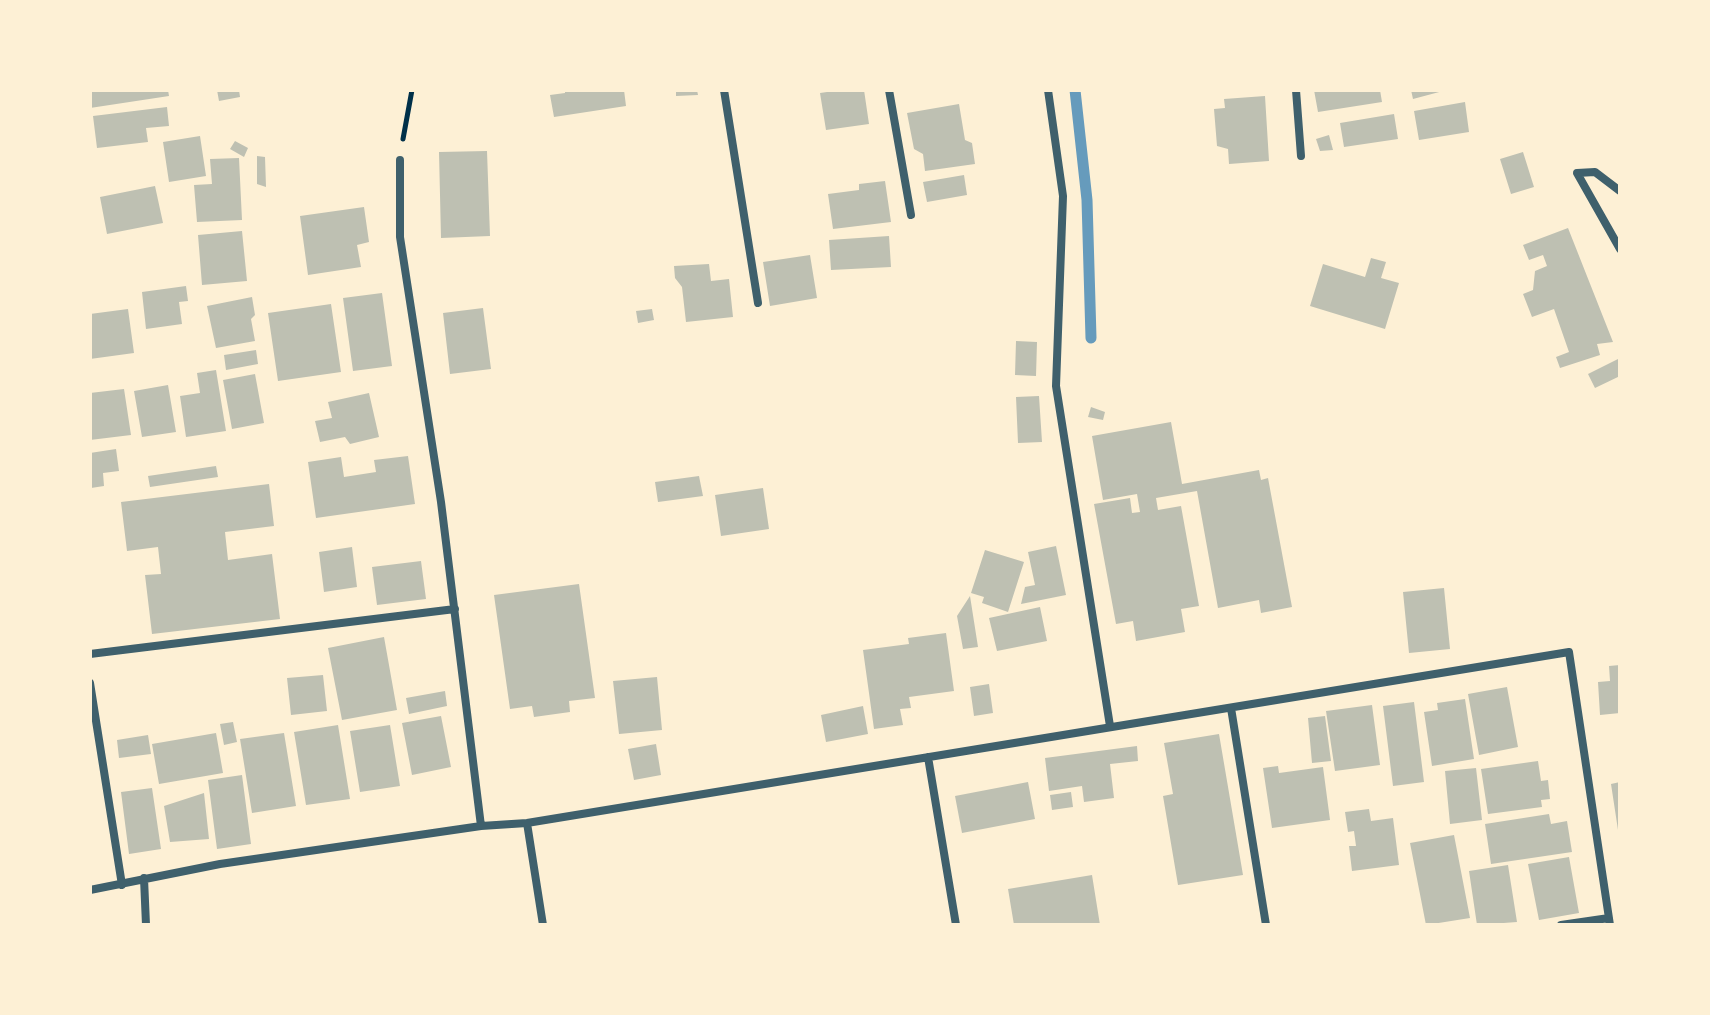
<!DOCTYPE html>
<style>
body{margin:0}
#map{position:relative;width:1710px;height:1015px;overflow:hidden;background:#fdf0d5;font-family:"Work Sans",sans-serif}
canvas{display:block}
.frame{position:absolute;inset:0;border:92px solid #fdf0d5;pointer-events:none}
</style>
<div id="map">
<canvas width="1710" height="1015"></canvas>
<div class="frame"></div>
</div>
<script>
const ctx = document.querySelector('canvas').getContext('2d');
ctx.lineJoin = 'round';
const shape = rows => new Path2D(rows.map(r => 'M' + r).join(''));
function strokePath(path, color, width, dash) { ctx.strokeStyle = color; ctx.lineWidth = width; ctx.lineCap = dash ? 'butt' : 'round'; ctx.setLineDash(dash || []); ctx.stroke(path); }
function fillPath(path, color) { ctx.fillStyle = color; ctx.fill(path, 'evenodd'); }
strokePath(shape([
 [1075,90,1087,200,1091,338]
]), '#669bbc', 11);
fillPath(shape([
 [90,90,168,90,169,96,90,108],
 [217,90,239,90,240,97,219,101],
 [565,90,624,90,626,106,554,117,550,95,565,93],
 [676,90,697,90,698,95,676,96],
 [841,90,864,90,869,124,826,130,820,93],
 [1314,90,1380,90,1382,102,1318,112],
 [1411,90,1442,90,1443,91,1413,99],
 [1265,96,1269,161,1229,164,1228,149,1217,146,1214,109,1225,108,1224,99],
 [1465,102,1469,132,1419,140,1414,111],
 [959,104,965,140,972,143,975,164,925,171,923,154,914,149,907,113],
 [167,107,169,126,146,128,148,142,97,148,93,116],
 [1394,114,1398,139,1344,147,1340,123],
 [1329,135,1333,150,1320,151,1316,139],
 [200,136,206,176,169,182,163,142],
 [235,141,248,148,244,157,230,149],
 [487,151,490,236,441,238,439,152],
 [1523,152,1534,187,1511,194,1500,159],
 [257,156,265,157,266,187,257,184],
 [239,158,242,220,197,222,194,185,212,184,210,159],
 [964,175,967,195,927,202,923,182],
 [885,181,891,222,833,229,828,194,859,190,859,184],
 [155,186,163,223,107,234,100,197],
 [364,207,369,242,357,245,361,267,308,275,300,216],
 [1568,228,1613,342,1597,344,1600,355,1560,368,1556,357,1569,352,1554,309,1532,317,1523,294,1533,290,1535,271,1547,266,1543,255,1529,260,1523,245],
 [242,231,247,281,202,285,198,235],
 [889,236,891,267,831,270,829,240],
 [810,255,817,298,770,306,763,262],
 [1371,258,1386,262,1381,278,1399,283,1385,329,1310,306,1323,264,1365,277],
 [709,264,711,281,729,279,733,317,686,322,682,287,675,278,674,266],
 [186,286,188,301,179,302,182,324,146,329,142,292],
 [382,293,392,366,353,371,343,298],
 [252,297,255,315,251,319,255,341,216,348,207,306],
 [331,304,341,372,278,381,268,313],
 [483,308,491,369,450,374,443,313],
 [128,309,134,353,90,359,90,314],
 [652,309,654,320,638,323,636,311],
 [1016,341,1037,342,1036,376,1015,375],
 [256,350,258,364,226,370,224,355],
 [1620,358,1620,376,1595,388,1588,374],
 [216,370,226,431,186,437,180,396,200,393,197,373],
 [255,374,264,423,232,429,223,380],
 [168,385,176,432,142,437,134,391],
 [124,389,131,435,90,440,90,393],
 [369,393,379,437,350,444,345,437,320,442,315,421,332,418,328,402],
 [1039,396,1042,442,1018,443,1016,397],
 [1091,407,1105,412,1103,420,1088,417],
 [1171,422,1182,484,1259,470,1261,480,1268,478,1292,607,1261,613,1259,600,1218,608,1197,491,1156,498,1158,510,1181,506,1199,606,1181,609,1185,632,1136,641,1133,621,1116,624,1094,504,1130,498,1132,513,1140,512,1137,494,1103,500,1092,436],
 [116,449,119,471,103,473,104,486,91,488,90,453],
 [408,456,415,504,316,518,308,462,341,457,344,477,376,472,374,460],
 [216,466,218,477,150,487,148,476],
 [699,476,703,496,658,502,655,482],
 [269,484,274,526,225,532,228,560,272,554,280,619,152,634,145,575,161,574,158,547,127,551,121,502],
 [763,488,769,529,721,536,715,495],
 [1056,546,1066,595,1021,604,1025,587,1035,585,1028,552],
 [352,547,357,587,324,592,319,552],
 [985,550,1024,562,1008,612,982,603,984,597,971,593],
 [421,561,426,599,377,605,372,567],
 [579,584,595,698,569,701,570,712,534,717,532,706,510,709,494,595],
 [1444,588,1450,649,1409,653,1403,592],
 [970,596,978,647,963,649,957,616],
 [1040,607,1047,641,997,651,989,618],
 [946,633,954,691,909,697,911,708,900,709,903,725,874,729,863,650,909,644,908,638],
 [384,637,397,710,342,720,328,648],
 [1620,665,1620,713,1600,715,1598,682,1610,681,1609,666],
 [323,675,327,711,291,715,287,678],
 [657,677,662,730,619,734,613,681],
 [989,684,993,713,974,716,970,687],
 [1507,687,1518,747,1479,755,1468,694],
 [445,691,447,706,409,714,406,698],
 [1465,699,1474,759,1432,766,1424,712,1438,710,1437,703],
 [1414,702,1424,782,1393,786,1383,706],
 [1372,705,1380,765,1335,771,1326,711],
 [863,706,868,734,826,742,821,715],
 [441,716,451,767,412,775,402,723],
 [1325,716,1331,761,1312,763,1308,718],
 [233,722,237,742,224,745,220,724],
 [338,725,350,799,306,805,294,732],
 [390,725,400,786,360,792,350,731],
 [216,733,223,773,159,784,152,744],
 [284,733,296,806,252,813,240,739],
 [1219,734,1243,875,1178,885,1163,796,1173,794,1164,743],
 [148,735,151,754,119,758,117,740],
 [656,744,661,775,634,780,628,749],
 [1137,746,1138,761,1110,764,1114,798,1084,802,1082,786,1049,791,1045,758],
 [1538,761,1541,781,1548,780,1550,799,1541,800,1542,807,1488,814,1481,769],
 [1278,766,1279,773,1323,767,1330,820,1272,828,1263,768],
 [1476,768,1482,820,1450,824,1445,771],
 [242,775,251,844,217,849,208,780],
 [1028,782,1035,819,962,833,955,796],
 [1620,782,1620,830,1618,830,1611,784],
 [152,788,161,849,129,854,121,792],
 [1071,792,1073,807,1052,810,1050,795],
 [204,793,209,839,170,842,164,806],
 [1369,809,1371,821,1393,818,1399,865,1352,871,1349,846,1356,846,1354,831,1348,832,1345,812],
 [1549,814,1551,824,1567,821,1572,852,1491,864,1485,824],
 [1454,835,1470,918,1426,925,1410,843],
 [1569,857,1579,913,1539,920,1528,864],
 [1508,865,1517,922,1477,925,1469,871],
 [1092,875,1100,925,1014,925,1008,889]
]), '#bec0b2');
strokePath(shape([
 [403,139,412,90]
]), '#003049', 5);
strokePath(shape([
 [724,90,758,303],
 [889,90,911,215],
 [1048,90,1063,196,1056,386,1110,726],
 [1296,90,1301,156],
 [400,160,400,237,441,502,481,826,527,823,1569,652,1610,925],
 [1620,191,1595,172,1577,173,1620,249],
 [90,654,455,609],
 [90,683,122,885],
 [1231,708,1266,925],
 [928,757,956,925],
 [527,823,543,925],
 [144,878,146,925],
 [90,890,220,864,481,826],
 [1561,925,1609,918]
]), '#3f606c', 8);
</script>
